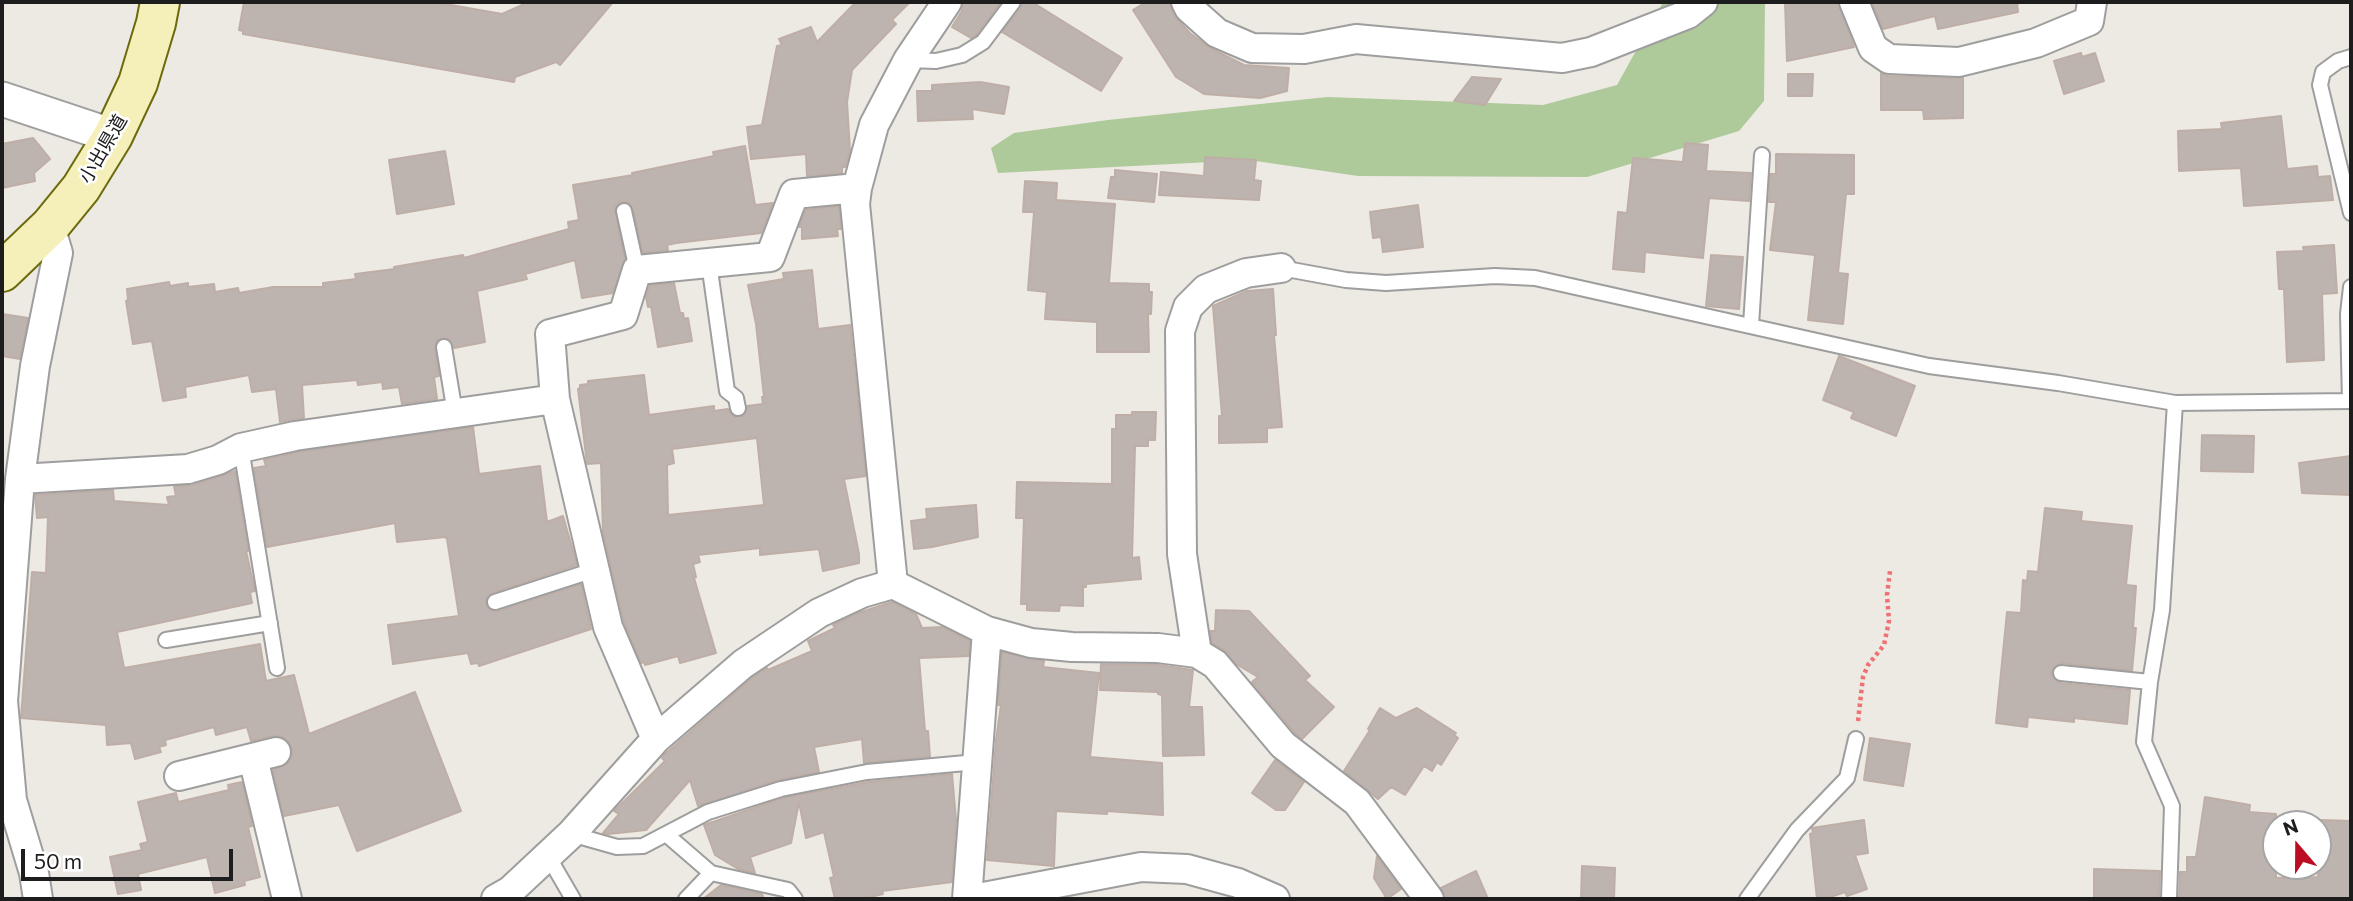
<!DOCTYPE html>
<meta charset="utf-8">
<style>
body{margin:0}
#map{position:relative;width:2353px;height:901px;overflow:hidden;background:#ede9e3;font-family:Commissioner,sans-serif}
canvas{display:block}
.frame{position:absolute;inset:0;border:4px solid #1d1d1d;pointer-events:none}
.north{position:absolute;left:2262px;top:810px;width:70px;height:70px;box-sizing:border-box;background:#fff;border:2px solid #a5a5a5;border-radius:50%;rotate:340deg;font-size:19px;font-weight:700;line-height:28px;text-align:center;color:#1d1d1d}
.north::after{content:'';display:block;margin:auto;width:24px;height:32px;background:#bc0d23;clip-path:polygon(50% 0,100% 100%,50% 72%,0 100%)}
.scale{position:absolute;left:21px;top:849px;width:212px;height:32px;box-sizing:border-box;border:4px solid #1d1d1d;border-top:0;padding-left:9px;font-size:21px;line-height:24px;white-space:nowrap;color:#1d1d1d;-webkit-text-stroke:5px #fff;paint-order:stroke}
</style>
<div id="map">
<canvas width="2353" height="901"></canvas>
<div class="frame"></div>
<div class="north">N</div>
<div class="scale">50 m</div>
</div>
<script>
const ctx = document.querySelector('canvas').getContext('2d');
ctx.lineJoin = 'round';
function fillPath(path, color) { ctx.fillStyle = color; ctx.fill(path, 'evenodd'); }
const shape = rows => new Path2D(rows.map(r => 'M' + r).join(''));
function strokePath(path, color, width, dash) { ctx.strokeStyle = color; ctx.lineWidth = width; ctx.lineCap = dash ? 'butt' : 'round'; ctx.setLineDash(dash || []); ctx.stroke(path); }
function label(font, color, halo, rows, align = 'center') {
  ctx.font = font + ' Commissioner,"Noto Sans JP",sans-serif'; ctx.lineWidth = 5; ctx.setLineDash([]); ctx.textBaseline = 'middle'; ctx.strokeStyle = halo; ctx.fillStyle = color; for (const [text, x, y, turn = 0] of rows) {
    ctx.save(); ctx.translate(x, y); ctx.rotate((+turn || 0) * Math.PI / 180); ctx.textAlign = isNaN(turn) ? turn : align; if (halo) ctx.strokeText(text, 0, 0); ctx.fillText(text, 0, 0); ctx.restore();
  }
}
fillPath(shape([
 [1663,2,1765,2,1764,101,1739,131,1587,177,1358,176,1249,160,998,173,991,148,1014,133,1108,120,1327,97,1543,105,1617,85]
]), '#aeca9a');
const building = shape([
 [244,2,434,2,502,14,529,2,613,2,560,65,556,62,515,77,514,82,243,34,243,31,239,30,244,2],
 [856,2,910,2,892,20,896,24,852,70,847,102,850,151,845,167,842,167,842,173,807,176,806,154,751,159,747,127,762,125,777,46,782,45,779,39,811,27,817,42,856,2],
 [963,2,1001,2,976,35,971,38,952,27,962,11,963,2],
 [1022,2,1032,2,1122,58,1101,91,1002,32,1021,8,1022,2],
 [1146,2,1169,2,1174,16,1190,33,1210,48,1244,65,1289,68,1287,91,1260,98,1204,94,1176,77,1133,10,1146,2],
 [1785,2,1838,2,1854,47,1787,61,1785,2],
 [1872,2,2017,2,2018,12,1938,29,1935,16,1883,29,1872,2],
 [2081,53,2082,57,2095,53,2104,81,2064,94,2054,61,2081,53],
 [1881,73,1888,76,1963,78,1963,118,1924,119,1923,110,1881,110,1881,73],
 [1788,74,1813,74,1812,96,1788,96,1788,74],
 [1472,77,1501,79,1485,105,1454,101,1472,77],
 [980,82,1009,87,1004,114,972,109,973,119,918,121,917,91,932,91,932,85,980,82],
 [2281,116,2287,169,2317,166,2318,177,2330,176,2333,200,2244,206,2241,168,2179,171,2178,131,2222,129,2221,123,2281,116],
 [33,138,50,159,34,173,35,181,2,188,2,144,33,138],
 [1685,143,1708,145,1706,171,1751,173,1749,201,1709,198,1703,258,1645,252,1644,272,1613,269,1618,212,1627,213,1633,158,1683,162,1685,143],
 [745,146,755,205,773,203,761,233,676,243,667,245,668,250,643,253,633,208,628,202,621,202,615,207,615,212,625,259,613,293,582,298,575,260,525,274,527,279,477,291,485,342,454,348,448,338,437,340,435,349,439,376,434,377,437,399,402,404,399,387,383,389,382,382,358,385,357,380,302,385,304,418,280,422,276,389,252,392,249,375,185,387,186,397,163,401,152,341,133,344,126,301,128,300,127,289,169,282,170,286,188,283,188,287,214,284,215,292,238,288,239,293,273,287,323,287,323,283,356,279,355,274,395,269,394,267,463,255,464,258,569,229,568,222,579,220,573,185,633,175,632,173,714,156,713,152,745,146],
 [445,151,454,204,397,214,389,160,445,151],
 [1776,154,1854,155,1854,194,1846,194,1838,273,1848,274,1843,324,1808,320,1815,255,1770,250,1776,202,1769,202,1770,174,1776,174,1776,154],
 [1205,157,1256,160,1254,180,1261,181,1259,200,1159,195,1161,172,1204,176,1205,157],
 [1115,170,1157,174,1154,202,1108,198,1111,177,1115,177,1115,170],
 [1025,181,1057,183,1056,200,1115,204,1109,283,1149,284,1149,292,1152,292,1151,314,1148,314,1149,352,1097,352,1097,322,1045,319,1047,292,1028,290,1034,212,1023,212,1025,181],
 [1418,205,1423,247,1383,252,1381,237,1373,238,1370,212,1418,205],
 [839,206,841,229,837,229,838,236,802,239,802,227,799,227,806,210,839,206],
 [2334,245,2337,293,2322,294,2324,360,2287,362,2284,289,2279,289,2277,252,2304,251,2303,247,2334,245],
 [1711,255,1743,257,1739,309,1706,306,1711,255],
 [812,270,818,329,850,325,866,476,844,479,859,554,859,563,823,571,819,549,760,555,760,548,698,555,700,562,693,564,696,577,694,578,716,653,680,663,678,656,645,665,644,662,641,663,624,622,603,533,601,463,587,464,578,389,580,388,580,385,588,384,588,381,644,375,649,415,714,406,714,411,728,409,734,417,744,416,747,406,763,404,762,397,764,397,756,324,748,285,784,279,783,273,812,270],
 [757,438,764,505,668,515,667,465,674,463,672,449,757,438],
 [674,283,680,313,683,313,684,319,688,318,692,341,658,347,651,306,648,307,646,297,650,285,674,283],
 [1273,289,1276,335,1274,335,1282,427,1267,428,1267,442,1219,443,1219,416,1222,416,1213,306,1247,291,1273,289],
 [2,314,28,318,20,359,2,356,2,314],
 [1839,356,1915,386,1896,436,1851,418,1854,412,1823,400,1839,356],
 [1132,412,1156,412,1155,440,1148,440,1148,446,1135,446,1132,558,1139,557,1141,579,1086,584,1086,587,1083,587,1083,606,1060,605,1059,611,1027,610,1027,604,1021,604,1024,518,1016,518,1017,482,1112,484,1112,429,1116,429,1116,415,1132,415,1132,412],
 [473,427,479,474,540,466,547,522,563,516,577,565,492,593,486,599,486,606,492,611,498,611,581,584,591,629,479,666,478,663,471,664,468,653,393,664,388,625,459,616,447,539,445,537,397,542,395,523,267,547,254,468,266,466,264,460,298,452,473,427],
 [2202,435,2254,436,2253,472,2201,471,2202,435],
 [2351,456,2351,495,2302,493,2299,463,2351,456],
 [235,471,248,551,246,551,255,591,250,592,252,603,117,632,124,668,260,644,266,681,294,675,309,734,415,692,461,811,357,851,339,805,284,816,273,770,288,763,292,756,292,749,288,741,281,736,272,736,251,741,247,727,216,735,214,727,165,740,166,745,159,747,161,752,135,759,131,743,107,745,106,725,21,718,32,572,46,573,48,517,37,518,35,495,113,490,114,501,169,505,167,497,176,496,174,486,193,485,235,471],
 [976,505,978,537,932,547,914,549,911,521,927,519,926,509,976,505],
 [2045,508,2082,512,2081,521,2132,526,2126,585,2136,586,2133,628,2136,628,2132,671,2061,663,2054,667,2051,673,2055,680,2060,683,2130,690,2127,724,2074,718,2074,722,2028,717,2027,727,1996,723,2007,612,2021,613,2023,580,2027,581,2028,571,2038,572,2045,508],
 [892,602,916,614,922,628,942,627,970,641,969,656,919,658,925,731,928,731,930,757,864,763,862,739,814,747,819,772,778,780,698,806,690,780,646,830,608,834,603,833,619,814,614,811,665,761,662,758,664,755,753,677,767,668,768,670,812,651,808,641,835,628,833,625,858,613,892,602],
 [1216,610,1249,611,1310,676,1305,680,1334,707,1302,739,1295,733,1252,682,1258,677,1236,664,1224,650,1212,643,1210,631,1215,631,1216,610],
 [1002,652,1044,661,1043,667,1099,673,1090,757,1162,763,1163,815,1107,811,1107,814,1056,811,1054,866,987,860,996,740,1001,705,998,705,1002,652],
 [1101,664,1159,665,1193,670,1189,707,1202,707,1204,755,1163,756,1162,695,1158,694,1158,692,1100,690,1101,664],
 [1380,708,1396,718,1417,708,1456,733,1454,735,1458,738,1441,765,1437,762,1432,771,1424,766,1405,795,1391,787,1378,799,1344,771,1370,730,1368,729,1380,708],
 [1870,738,1910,744,1903,786,1864,780,1870,738],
 [1275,760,1304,782,1285,810,1276,810,1252,793,1275,760],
 [952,774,956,820,952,882,882,891,883,894,862,899,835,899,830,878,834,877,824,832,806,838,799,802,791,843,750,857,755,873,738,869,715,855,704,825,783,798,868,782,952,774],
 [242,782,252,826,248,827,260,877,244,881,245,885,215,893,207,857,138,874,141,890,118,894,110,857,142,850,140,844,148,842,138,802,176,793,178,802,229,790,228,785,242,782],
 [2205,797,2250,805,2249,812,2276,814,2276,878,2318,877,2321,820,2351,821,2351,899,2179,899,2180,872,2187,872,2187,857,2196,857,2205,797],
 [1864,820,1868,853,1855,855,1867,889,1847,896,1845,892,1825,899,1817,899,1810,834,1813,833,1812,828,1864,820],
 [1377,856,1401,889,1387,899,1374,878,1377,856],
 [1582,866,1615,868,1614,899,1581,899,1582,866],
 [2094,869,2160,871,2159,899,2094,899,2094,869],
 [1476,871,1488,899,1445,899,1441,888,1476,871],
 [721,885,762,894,764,899,703,899,721,885]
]);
fillPath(building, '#bdb4b0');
strokePath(building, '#beaea6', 2);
const service = shape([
 [2351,57,2338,61,2323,72,2320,85,2351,213],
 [908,60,936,61,962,55,983,42,1013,2],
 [624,211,637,270],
 [709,263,727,391,736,398,738,408],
 [1281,268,1346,280,1386,283,1495,276,1535,278,1929,366,2058,383,2175,403,2351,401],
 [1751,325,1762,155],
 [444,347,455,413],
 [2350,401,2348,314,2351,287],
 [241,448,277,668],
 [495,602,594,570],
 [166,640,270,623],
 [2061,673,2150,682],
 [571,834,617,847,643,846,708,812,781,789,867,772,977,762],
 [667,835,711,873,788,890,795,899],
 [548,856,573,899],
 [686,899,711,873],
 [1747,899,1797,830,1847,778,1856,739],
 [2169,899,2172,806,2144,742,2150,682,2162,610,2175,403]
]);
const minor = shape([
 [1186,2,1189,8,1217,33,1252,48,1304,49,1356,39,1562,58,1591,52,1688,14,1703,2],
 [1854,2,1873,48,1889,59,1959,62,2036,43,2089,21,2092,2],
 [555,399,608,627,656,739],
 [20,479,188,469,218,460,241,448,295,436,555,399,550,334,623,315,637,270,770,257,794,194,857,188],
 [893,584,855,204,857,188,874,125,908,60,947,2],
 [1197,653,1182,554,1180,331,1188,307,1206,289,1246,273,1281,268],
 [253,758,287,899],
 [179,776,276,752],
 [38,899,34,873,12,800,3,701,20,479,35,366,58,253,50,226],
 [496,899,510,891,571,834,656,739,743,664,819,613,862,593,893,584,987,631,1031,643,1072,647,1158,648,1197,653,1215,664,1283,745,1357,802,1429,899],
 [967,899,987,631],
 [973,899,1141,867,1187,869,1238,883,1275,899]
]);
const tertiary = shape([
 [2,99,113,136]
]);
const secondary = shape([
 [2,272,50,226,81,188,113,136,138,83,156,23,160,2]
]);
strokePath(service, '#9e9e9e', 18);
strokePath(minor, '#9e9e9e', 32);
strokePath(tertiary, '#9e9e9e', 37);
strokePath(secondary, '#6b6a0c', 42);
strokePath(shape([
 [1858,721,1863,677,1868,665,1884,645,1889,621,1887,595,1890,571]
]), '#f07174', 4.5, [3.5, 3.5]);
strokePath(service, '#fff', 14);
strokePath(minor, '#fff', 28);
strokePath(tertiary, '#fff', 33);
strokePath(secondary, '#f5f0b9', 38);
label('19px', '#1d1d1d', '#fff', [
 ["小出県道",103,149,-60]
]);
</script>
